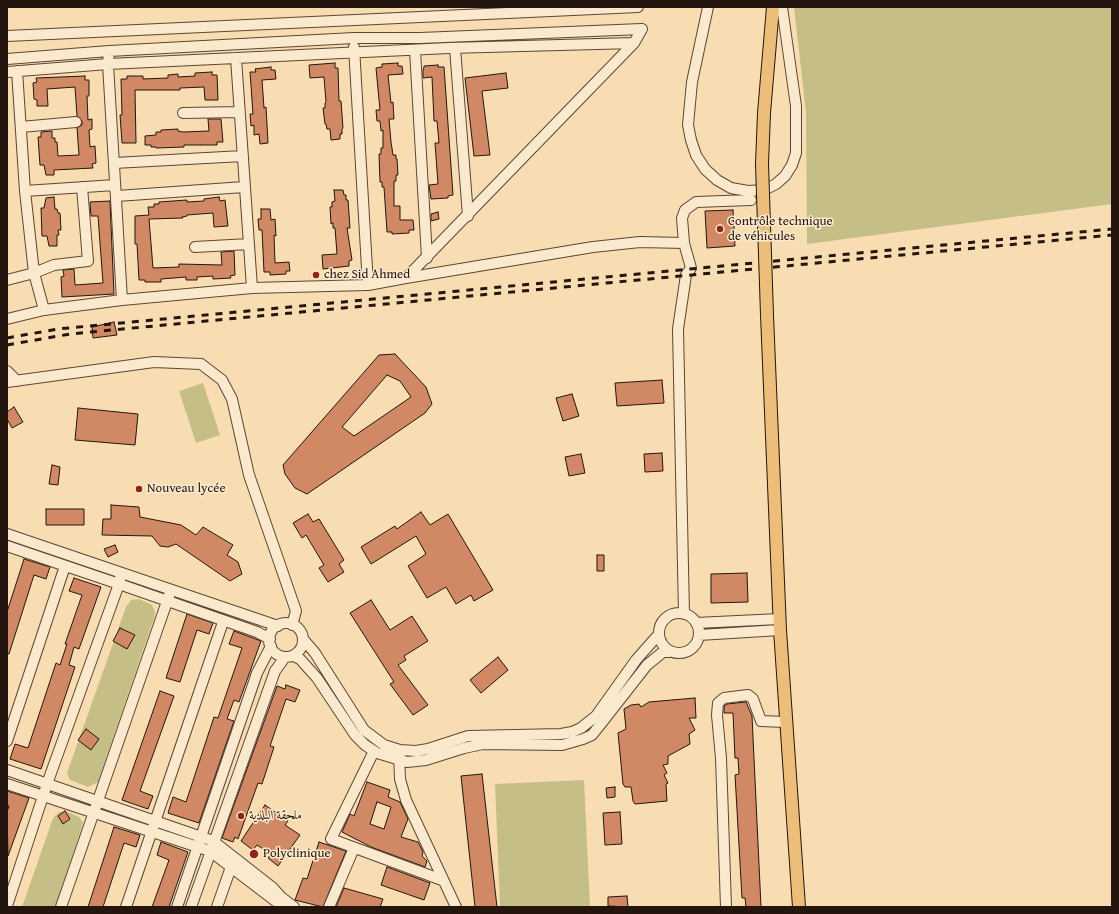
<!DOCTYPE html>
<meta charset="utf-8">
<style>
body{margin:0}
#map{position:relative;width:1119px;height:914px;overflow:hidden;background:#f9ddb2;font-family:"Gentium Book Plus",serif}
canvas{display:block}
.frame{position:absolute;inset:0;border:8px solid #24150e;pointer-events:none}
</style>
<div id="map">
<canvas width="1119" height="914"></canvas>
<div class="frame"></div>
</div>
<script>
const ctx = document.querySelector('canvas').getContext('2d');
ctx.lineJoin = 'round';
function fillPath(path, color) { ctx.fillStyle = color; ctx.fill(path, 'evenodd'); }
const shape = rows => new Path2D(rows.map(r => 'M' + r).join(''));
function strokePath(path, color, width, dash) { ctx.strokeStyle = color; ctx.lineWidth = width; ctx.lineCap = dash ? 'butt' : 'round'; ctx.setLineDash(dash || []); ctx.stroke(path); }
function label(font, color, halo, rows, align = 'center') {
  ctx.font = font + ' "Gentium Book Plus",Amiri,serif'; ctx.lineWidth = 3; ctx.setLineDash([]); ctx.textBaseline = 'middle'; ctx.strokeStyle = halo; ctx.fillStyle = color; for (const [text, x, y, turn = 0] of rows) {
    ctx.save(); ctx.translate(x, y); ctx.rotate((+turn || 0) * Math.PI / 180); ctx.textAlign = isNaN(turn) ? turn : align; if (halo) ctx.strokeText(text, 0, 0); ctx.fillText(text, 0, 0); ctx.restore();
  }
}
fillPath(shape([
 [794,7,1112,7,1112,204,807,244,806,113],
 [203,383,220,435,196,443,179,391],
 [139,599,152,605,155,612,154,618,98,782,88,787,70,780,67,773,126,607,131,600],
 [584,780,590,907,500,907,495,784],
 [66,811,79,817,83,823,56,907,22,907,53,818,59,812]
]), '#c5bf87');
const building = shape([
 [335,63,335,68,338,68,339,101,341,101,343,128,342,129,342,134,340,134,340,139,331,140,330,129,327,129,326,124,325,124,323,108,325,108,325,103,326,102,324,77,310,78,309,65,335,63],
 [398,63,398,66,402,66,403,74,388,75,391,103,393,102,394,119,389,119,391,142,393,155,396,155,396,159,397,159,398,175,396,175,396,181,394,181,394,206,400,206,400,220,413,220,414,230,409,230,409,233,392,234,392,232,387,232,384,187,382,187,382,182,380,182,379,154,381,154,381,148,383,148,383,130,381,131,380,121,377,121,376,110,380,110,376,68,382,67,382,64,398,63],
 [438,65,438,67,444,67,453,195,448,196,448,198,431,199,429,185,438,184,435,143,439,143,437,121,434,121,432,77,423,78,423,69,424,68,424,66,438,65],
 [271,67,271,70,275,70,276,79,262,80,264,108,266,107,268,143,260,144,259,134,254,135,254,125,251,126,250,114,253,114,250,72,256,72,255,69,271,67],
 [212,72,212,75,217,75,218,100,205,100,204,87,180,88,180,90,135,90,136,143,122,143,120,115,122,115,121,79,127,79,127,76,143,76,143,79,168,78,168,75,178,74,178,77,195,76,195,73,212,72],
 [506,73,508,88,482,91,490,155,474,156,465,78,506,73],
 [85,76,85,80,89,80,89,96,87,96,88,120,92,119,92,129,89,130,90,147,95,146,96,163,92,164,93,168,54,170,54,175,46,175,44,165,40,165,38,137,41,137,41,132,52,131,52,138,55,138,55,142,57,142,58,156,79,155,77,128,82,125,82,121,77,116,75,87,47,89,48,106,37,106,37,100,34,99,33,83,37,82,36,78,85,76],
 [208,119,221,119,223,142,217,142,217,145,184,145,184,147,156,148,156,147,151,147,151,145,145,145,145,136,156,135,156,132,161,132,161,130,178,129,178,131,183,132,209,131,208,119],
 [334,190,343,190,344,195,346,195,346,200,348,200,350,228,347,228,352,260,349,261,349,266,323,269,322,255,337,254,335,228,333,228,333,223,331,224,330,207,332,207,332,202,335,201,334,190],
 [54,197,55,209,57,209,58,213,60,213,61,230,58,230,59,235,57,235,57,246,49,246,47,236,42,236,41,208,44,208,46,198,54,197],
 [219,197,220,201,225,200,228,226,214,227,213,213,187,215,187,216,182,217,183,218,149,219,153,268,179,267,179,264,222,265,221,252,234,251,235,275,230,276,231,278,213,279,213,276,197,277,197,280,186,280,186,277,161,279,161,282,145,282,145,280,139,280,137,244,135,244,135,216,149,215,148,207,154,207,154,204,159,204,159,202,187,200,187,202,204,201,204,199,219,197],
 [110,201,114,294,62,297,61,277,64,276,63,270,74,269,75,285,103,283,98,216,91,216,90,202,110,201],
 [261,209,270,209,271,220,275,219,276,236,274,235,275,263,289,262,290,271,286,271,286,274,270,275,270,272,264,272,262,230,259,230,258,219,261,219,261,209],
 [733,210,735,246,707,248,705,211,733,210],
 [438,212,439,219,431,221,431,214,438,212],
 [114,322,117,335,93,338,92,327,114,322],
 [395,354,426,387,432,404,425,413,307,494,295,488,285,474,283,465,379,355,395,354],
 [387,375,400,381,411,397,354,436,342,427,387,375],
 [662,380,664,403,617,406,615,383,662,380],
 [572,394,579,416,563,421,556,398,572,394],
 [14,407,23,422,12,428,7,419,7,412,14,407],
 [78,408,138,414,135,445,75,440,78,408],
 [662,453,663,471,645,472,644,454,662,453],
 [581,454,585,473,569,476,565,457,581,454],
 [52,465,60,467,58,485,49,484,52,465],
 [111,505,139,507,140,517,181,525,196,535,203,527,233,545,227,555,238,562,242,574,230,581,176,544,168,547,160,546,152,536,102,535,103,519,111,519,111,505],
 [46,509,84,509,84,525,46,525,46,509],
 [421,512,430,525,448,514,493,590,474,601,471,595,456,604,446,587,427,598,408,566,426,554,416,536,371,564,361,547,395,526,397,529,421,512],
 [308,514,313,522,319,519,344,560,339,564,344,572,328,582,319,568,324,565,306,535,302,538,293,523,308,514],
 [115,545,118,552,108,557,104,549,115,545],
 [597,555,604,555,604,571,597,571,597,555],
 [24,559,50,567,46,579,34,575,9,654,7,654,7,612,24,559],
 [747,573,748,602,711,603,711,574,747,573],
 [74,578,101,587,79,649,74,647,69,665,75,667,41,769,10,759,15,744,28,748,56,663,60,665,67,644,65,644,82,595,69,591,74,578],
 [371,600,390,630,412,616,428,641,404,656,406,660,398,665,428,705,413,715,390,684,394,682,350,613,371,600],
 [187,614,213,623,209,634,197,630,180,682,166,678,187,614],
 [120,628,135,635,127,649,113,641,120,628],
 [234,631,261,641,239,702,234,700,227,719,234,721,199,823,168,813,173,797,186,802,214,717,218,718,242,648,229,644,234,631],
 [498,657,508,670,481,693,470,680,498,657],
 [286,685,300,690,295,702,286,699,270,746,274,747,262,784,258,783,238,839,235,837,233,842,222,838,277,686,285,689,286,685],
 [160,691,174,696,140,791,153,796,148,809,122,800,160,691],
 [695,698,696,718,689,718,695,730,689,734,690,744,668,756,668,764,663,765,667,773,664,775,668,783,666,784,667,801,635,804,633,801,631,787,625,787,623,784,618,733,626,729,624,709,631,705,639,704,641,707,649,702,695,698],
 [746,702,752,716,761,907,746,907,745,898,742,898,735,775,739,774,738,758,735,758,733,713,724,713,724,706,727,704,746,702],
 [86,729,99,739,91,750,78,740,86,729],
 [482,774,497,907,475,907,461,776,482,774],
 [367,782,390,790,388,797,400,802,408,819,401,837,418,842,423,852,422,856,427,861,425,867,371,847,342,832,350,814,354,816,367,782],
 [377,802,391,807,384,829,370,824,377,802],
 [615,787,615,797,607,798,606,788,615,787],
 [7,791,29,798,8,856,7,812,9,806,7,805,7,791],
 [265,805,288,821,285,825,300,835,278,866,268,858,271,854,257,845,253,850,241,841,265,805],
 [65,811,70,819,63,824,58,816,65,811],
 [620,812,622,844,605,845,603,813,620,812],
 [114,827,140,835,136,847,124,843,103,907,88,907,114,827],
 [161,842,188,852,169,907,152,907,169,860,157,855,161,842],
 [319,842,346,851,323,907,295,900,303,878,307,879,319,842],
 [387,867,430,883,424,900,381,885,387,867],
 [344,888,383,899,380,907,336,907,344,888],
 [627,896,628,907,608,906,608,897,627,896]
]);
fillPath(building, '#d18865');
strokePath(building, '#24150e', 1);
const minor = shape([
 [708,7,692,82,688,125,691,140,696,155,705,169,717,180,731,188,748,191,764,190,776,184,785,176,792,165,796,153,796,106,782,7],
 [7,36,638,7],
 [354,47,368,285],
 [455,48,468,216],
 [415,50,427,258],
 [109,51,108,64,122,300,252,288,368,285,406,278,634,43],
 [236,58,252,288],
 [7,59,109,51,354,38,420,38,642,29],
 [17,71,25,191,34,273,44,310,122,300],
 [7,72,108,64,449,48,634,43,642,29],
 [183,113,239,112],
 [21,127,76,122],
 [114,163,243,156],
 [25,191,115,185],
 [117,196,244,187],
 [195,247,249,244],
 [406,278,593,247,640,242,684,243],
 [7,280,34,273,54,265,88,261,82,187],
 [7,319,44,310],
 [7,371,17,381],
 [7,382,154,362,201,364,222,380,232,399,249,475,296,611,292,625],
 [7,534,278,626],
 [7,546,119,584,257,632,270,639],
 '659 633a20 20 0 1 1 40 0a20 20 0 1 1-40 0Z',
 [684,614,678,329,686,275,691,268,684,243,682,218,685,210,696,202,751,200],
 [696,623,779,619],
 '269 640a17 17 0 1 1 34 0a17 17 0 1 1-34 0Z',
 [699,635,780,630],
 [303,639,315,653,364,730,384,745,400,750,416,751,428,749,468,736,561,734,572,732,581,728,596,716,636,660,659,634],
 [293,656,300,659,317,678,355,735,365,745,377,753,407,762,426,760,464,748,483,744,562,745,583,739,592,735,600,725,647,665,663,652,670,652],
 [7,741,65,566],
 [374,751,331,839,442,880],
 [399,753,400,779,406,800,456,907],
 [7,770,213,841,273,888,281,897,294,907],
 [7,784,210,851,278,903,286,905],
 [7,906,47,784,119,584,121,573],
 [61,907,171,590],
 [126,907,223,622],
 [177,907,257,673,271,646],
 [191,907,275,671,285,657],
 [217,907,231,867],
 [329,907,354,848],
 [726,907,721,758,717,715,718,703,724,698,748,695,753,699,761,721,786,722]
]);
const major = shape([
 [762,164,764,113,773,7],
 [767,315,780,630,799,907]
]);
strokePath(minor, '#594737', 12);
strokePath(major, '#24150e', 14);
strokePath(minor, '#fbe9cd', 10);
strokePath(major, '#ecbe79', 12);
strokePath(shape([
 [7,338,58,329,1112,229],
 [7,345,70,334,1112,235]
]), '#24150e', 3, [7, 7]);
const majorBridge = shape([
 [762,164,767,315]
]);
strokePath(majorBridge, '#24150e', 14, []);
strokePath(majorBridge, '#ecbe79', 12);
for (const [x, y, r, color] of [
 [720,229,4,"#8f2418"],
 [316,275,4,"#8f2418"],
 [139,489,4,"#8f2418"],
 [241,816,4,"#8f2418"],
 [254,854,5,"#8f2418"]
]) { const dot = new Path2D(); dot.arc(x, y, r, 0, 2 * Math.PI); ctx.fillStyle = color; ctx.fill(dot); strokePath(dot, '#fbe9cd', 1.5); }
label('13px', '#24150e', '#fbe9cd', [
 ["Contrôle technique",728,222],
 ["de véhicules",728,237],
 ["chez Sid Ahmed",324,275],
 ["Nouveau lycée",147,489],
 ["ملحقة البلدية",249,816],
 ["Polyclinique",263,854]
], 'left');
</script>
